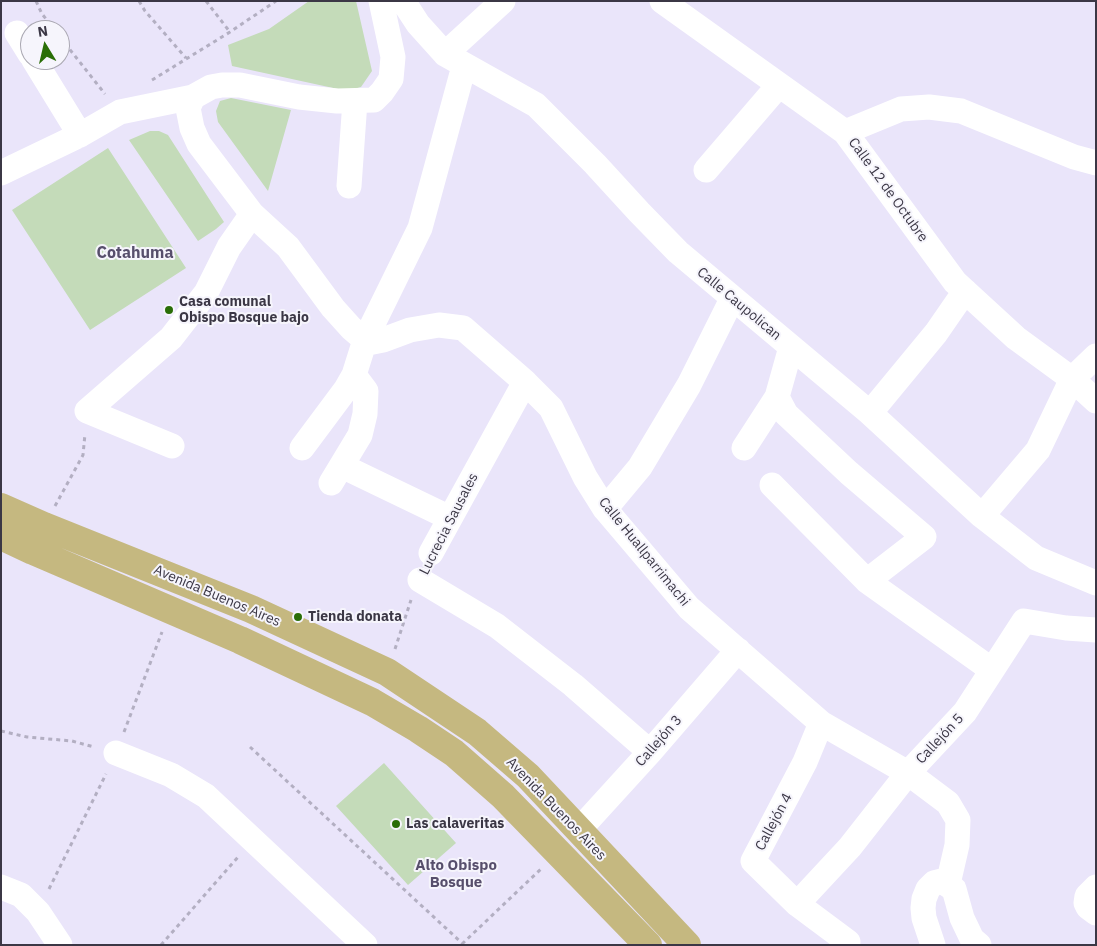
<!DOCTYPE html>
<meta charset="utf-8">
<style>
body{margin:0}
#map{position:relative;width:1097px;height:946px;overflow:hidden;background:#eae5fa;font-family:"IBM Plex Sans",sans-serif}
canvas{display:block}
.frame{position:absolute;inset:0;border:2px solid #3b3745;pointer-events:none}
.north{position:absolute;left:20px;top:20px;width:50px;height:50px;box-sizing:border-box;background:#f6f5fc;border:1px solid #aba9b3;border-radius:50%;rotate:351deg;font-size:14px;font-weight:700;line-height:20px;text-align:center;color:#3b3745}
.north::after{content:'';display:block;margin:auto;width:18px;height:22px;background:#2a6e07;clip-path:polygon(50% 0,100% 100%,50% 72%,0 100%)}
</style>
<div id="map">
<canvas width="1097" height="946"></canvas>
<div class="frame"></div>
<div class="north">N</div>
</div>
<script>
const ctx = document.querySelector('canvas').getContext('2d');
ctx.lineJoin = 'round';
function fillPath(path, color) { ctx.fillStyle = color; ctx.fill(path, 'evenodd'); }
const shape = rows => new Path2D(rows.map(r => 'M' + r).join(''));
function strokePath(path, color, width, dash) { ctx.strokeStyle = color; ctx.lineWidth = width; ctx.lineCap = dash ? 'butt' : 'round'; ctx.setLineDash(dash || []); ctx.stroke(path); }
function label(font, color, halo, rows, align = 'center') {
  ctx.font = font + ' "IBM Plex Sans",sans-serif'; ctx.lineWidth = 4; ctx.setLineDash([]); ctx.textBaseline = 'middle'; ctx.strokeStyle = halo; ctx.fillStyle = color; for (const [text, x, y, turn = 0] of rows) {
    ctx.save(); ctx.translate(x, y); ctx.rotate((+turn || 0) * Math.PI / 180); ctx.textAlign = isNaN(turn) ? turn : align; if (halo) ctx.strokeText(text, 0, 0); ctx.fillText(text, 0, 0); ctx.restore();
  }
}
fillPath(shape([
 [309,1,356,1,372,71,361,87,347,91,232,66,228,45,269,29],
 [231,98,291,110,268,191,218,122,216,111,220,101],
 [150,131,159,131,168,135,224,222,216,229,198,241,129,140],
 [108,148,186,268,90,330,12,210],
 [384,763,456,843,408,885,336,806]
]), '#c4dbb9');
strokePath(shape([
 [36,1,42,14,55,30],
 [139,1,145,11,186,58],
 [206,1,230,32],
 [60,37,105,94],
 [152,80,230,32,276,1],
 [55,506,83,455,85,434],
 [395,649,411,600],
 [1,731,27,737,72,741,94,747],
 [124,732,162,632],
 [250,747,463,944],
 [49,889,106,774],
 [462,944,541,869],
 [161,945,238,857]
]), '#b3afc2', 3, [4, 4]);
strokePath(shape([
 [381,1,393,57,391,79,382,92,374,100,337,101,299,97,240,85,222,85,211,87,193,97,188,108,192,128,199,144,252,214,288,247,333,308,351,328,365,340,373,342,383,340,410,330,439,325,463,328,525,382,551,408,585,477,605,509,689,608,821,723,908,773,948,803,958,820,957,845,948,884],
 [403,1,418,24,445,54,536,105,595,164,639,212,678,252,870,413,982,516,1036,558,1096,583],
 [662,1,845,132,955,282,1016,338,1072,379,1096,401],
 [17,33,30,54],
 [445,54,503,1],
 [34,60,80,135],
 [845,132,901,109,929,107,961,111,1074,157,1096,163],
 [706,170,779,85],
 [1,173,80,135,120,112,193,97],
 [349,186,355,101],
 [777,397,786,414,849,473,924,537,867,581],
 [870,413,936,333,965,291],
 [172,446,87,411,171,338,206,293,229,247,252,214],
 [302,448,346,389,354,375,365,340,420,228,464,66],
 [744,448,777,397,791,347],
 [342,466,450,518],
 [331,483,360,435,365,414,366,391,354,375],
 [772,485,867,581,992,670],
 [605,509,640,467,689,385,732,299],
 [982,516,1038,450,1072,379,1096,356],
 [431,553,525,382],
 [420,580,497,626,573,685,650,752],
 [821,723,805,762,753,861,797,904,848,942],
 [116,753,171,775,206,796,365,945],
 [578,831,650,752,738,650],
 [1,887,21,895,38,912,60,945],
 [1096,887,1087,896,1086,903,1088,907,1096,913],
 [797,904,850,847,908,773,965,712,1024,621,1066,628,1096,630],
 [933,945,924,918,923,908,924,899,928,889,934,883,942,881,954,889,962,918,972,939,979,945]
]), '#fff', 25);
strokePath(shape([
 [1,507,44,526,251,609,387,672,477,732,528,776,687,945],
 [1,536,33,551,240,640,372,702,418,729,454,753,503,796,648,945]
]), '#c5b880', 28);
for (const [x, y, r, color] of [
 [169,310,5,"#2a6e07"],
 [298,617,5,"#2a6e07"],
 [396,824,5,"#2a6e07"]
]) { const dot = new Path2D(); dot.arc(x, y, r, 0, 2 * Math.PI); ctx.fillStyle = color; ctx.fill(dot); strokePath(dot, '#f6f5fc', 2); }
label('14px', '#3b3745', '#f6f5fc', [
 ["Calle 12 de Octubre",888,190,54],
 ["Calle Caupolican",739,304,40],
 ["Lucrecia Sausales",449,524,-63],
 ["Calle Huallparrimachi",644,552,51],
 ["Avenida Buenos Aires",217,596,23],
 ["Callejón 5",940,739,-47],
 ["Callejón 3",659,741,-49],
 ["Avenida Buenos Aires",556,809,46],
 ["Callejón 4",774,822,-62]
]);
label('bold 14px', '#3b3745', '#f6f5fc', [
 ["Casa comunal",179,302],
 ["Obispo Bosque bajo",179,318],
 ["Tienda donata",308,617],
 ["Las calaveritas",406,824]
], 'left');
label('bold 15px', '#574f6c', '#f6f5fc', [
 ["Alto Obispo",456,866],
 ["Bosque",456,883]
]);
label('bold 16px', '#574f6c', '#f6f5fc', [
 ["Cotahuma",135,253]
]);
</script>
